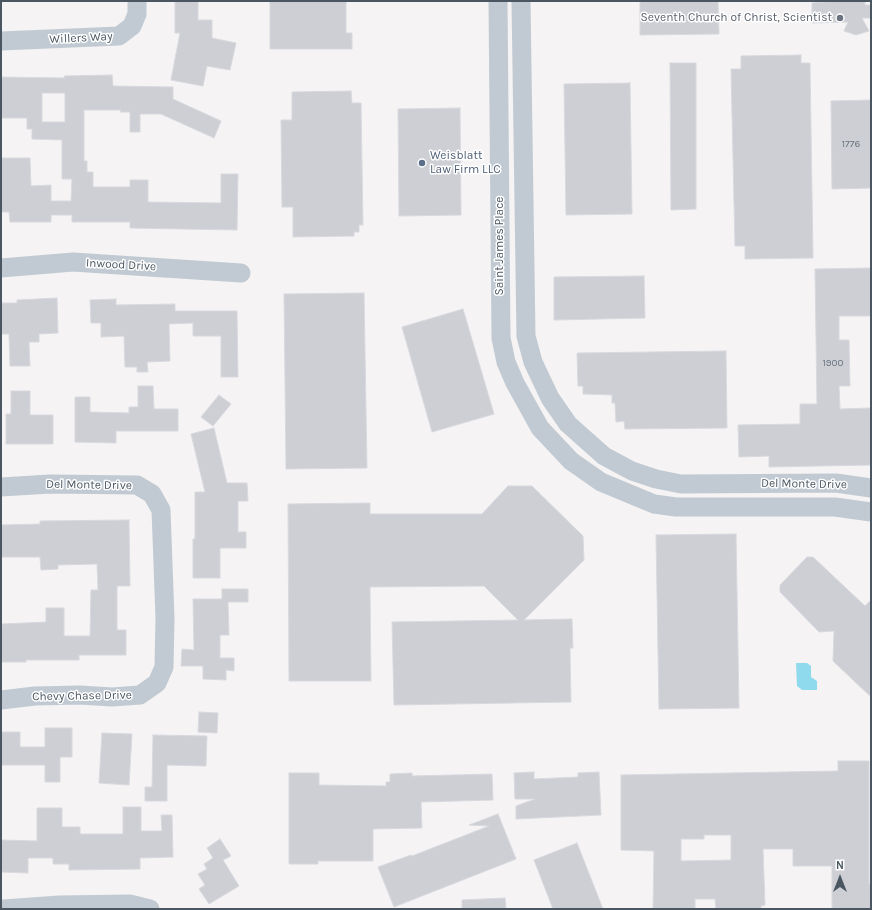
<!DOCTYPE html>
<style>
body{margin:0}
#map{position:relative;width:872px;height:910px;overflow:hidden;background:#f5f3f3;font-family:Karla,sans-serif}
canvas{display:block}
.frame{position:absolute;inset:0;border:2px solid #4a5661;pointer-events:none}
.north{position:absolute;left:820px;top:858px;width:40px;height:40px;-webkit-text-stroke:3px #fff;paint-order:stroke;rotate:0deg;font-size:11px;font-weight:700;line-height:16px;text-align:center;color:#4a5661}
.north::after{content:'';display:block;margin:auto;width:14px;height:18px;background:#4a5661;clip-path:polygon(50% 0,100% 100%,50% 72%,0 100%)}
</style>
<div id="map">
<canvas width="872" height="910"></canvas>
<div class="frame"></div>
<div class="north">N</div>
</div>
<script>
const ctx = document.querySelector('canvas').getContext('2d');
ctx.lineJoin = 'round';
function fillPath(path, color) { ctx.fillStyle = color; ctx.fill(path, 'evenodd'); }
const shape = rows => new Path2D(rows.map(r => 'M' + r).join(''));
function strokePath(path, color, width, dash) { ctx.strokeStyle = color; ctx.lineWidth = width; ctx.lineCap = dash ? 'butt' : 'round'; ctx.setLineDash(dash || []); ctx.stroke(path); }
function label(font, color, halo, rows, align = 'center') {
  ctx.font = font + ' Karla,sans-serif'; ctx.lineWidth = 3; ctx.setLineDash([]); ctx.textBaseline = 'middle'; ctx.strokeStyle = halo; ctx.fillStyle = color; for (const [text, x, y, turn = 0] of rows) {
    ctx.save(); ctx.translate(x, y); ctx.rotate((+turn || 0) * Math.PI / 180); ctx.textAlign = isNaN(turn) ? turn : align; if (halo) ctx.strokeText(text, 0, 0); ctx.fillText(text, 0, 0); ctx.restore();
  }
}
fillPath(shape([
 [796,663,807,663,811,666,811,677,817,681,817,690,802,690,797,686]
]), '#90daee');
const building = shape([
 [175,1,198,1,198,20,212,20,212,38,236,43,230,70,207,66,203,86,171,80,180,33,175,33,175,1],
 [270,1,346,1,346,33,352,33,352,49,270,49,270,1],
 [640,1,718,1,719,34,640,35,640,1],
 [838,1,862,1,865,2,865,5,871,5,871,18,862,18,869,31,856,35,844,31,848,22,812,23,812,3,838,1],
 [801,55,801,63,810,63,813,258,745,259,745,246,735,246,731,69,741,69,741,56,801,55],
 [670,63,696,63,696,209,671,210,670,63],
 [112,75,113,86,173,87,173,99,221,121,214,138,161,114,140,114,140,132,130,132,130,112,120,112,121,110,84,110,84,161,87,161,87,172,93,172,93,187,130,187,130,180,148,180,148,202,221,203,221,174,238,174,237,230,130,228,130,222,72,222,72,215,51,215,51,222,10,222,9,212,1,212,1,158,30,158,31,186,51,185,51,201,71,201,72,179,62,179,62,140,32,139,32,129,27,129,27,118,1,118,1,77,65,78,64,76,112,75],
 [42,93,65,93,65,122,42,122,42,93],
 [630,83,632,214,566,215,564,84,630,83],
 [351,91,352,103,361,103,363,225,359,225,359,232,354,232,354,236,293,237,293,207,282,207,281,120,292,120,292,92,351,91],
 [871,100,871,188,832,189,831,101,871,100],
 [460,108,461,215,399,216,398,109,460,108],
 [871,268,871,316,839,316,839,340,849,340,850,386,839,386,840,409,871,408,871,465,769,467,769,456,739,457,738,425,800,424,800,404,817,404,815,269,871,268],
 [644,276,645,318,554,320,554,277,644,276],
 [364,293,367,468,286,469,284,294,364,293],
 [57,298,58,333,39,334,39,342,29,342,30,366,10,366,9,334,1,334,1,303,17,303,17,300,57,298],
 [116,299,116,305,175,304,175,311,237,311,238,377,221,377,221,336,193,336,193,323,169,324,170,361,147,362,148,372,137,372,137,367,125,367,124,336,101,337,101,323,91,323,90,300,116,299],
 [463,309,494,414,432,432,402,327,463,309],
 [726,351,727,428,625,429,624,421,616,422,615,403,612,403,612,395,583,394,583,386,578,386,577,353,726,351],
 [138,386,153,386,154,409,178,409,178,431,116,431,116,443,75,442,75,397,90,397,90,412,129,413,129,407,138,407,138,386],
 [11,391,30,391,30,415,53,415,53,444,6,444,6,414,11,414,11,391],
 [219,395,231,404,213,426,201,417,219,395],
 [214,428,227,483,247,483,248,501,238,501,238,532,246,532,246,548,220,548,220,578,193,578,193,539,195,539,195,492,205,492,191,434,214,428],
 [508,486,532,486,583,536,584,560,524,620,572,619,573,648,570,648,571,702,394,705,392,622,518,620,484,586,370,587,371,681,289,681,288,504,370,503,370,514,482,514,508,486],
 [129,520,130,586,117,586,117,630,126,630,126,655,79,655,79,660,26,660,26,662,1,662,1,624,46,622,46,608,64,608,64,636,90,636,91,590,98,590,97,564,58,565,58,569,41,570,40,557,1,557,1,525,40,524,40,521,129,520],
 [736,534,739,708,659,709,656,535,736,534],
 [807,557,813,557,865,606,871,600,871,697,833,661,834,631,819,632,780,592,780,585,807,557],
 [222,589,248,589,248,602,228,602,229,635,220,635,220,658,234,658,234,671,226,670,226,680,203,679,203,666,181,666,182,649,194,650,193,599,222,599,222,589],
 [199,712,218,713,217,733,198,732,199,712],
 [45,728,72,728,72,757,60,757,60,782,45,782,45,765,1,765,1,732,20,732,20,747,45,747,45,728],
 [102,733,132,734,129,785,99,783,102,733],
 [153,735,207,736,206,766,167,765,167,801,145,801,145,787,152,787,153,735],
 [838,761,869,761,869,884,871,884,871,909,832,909,832,866,793,866,793,849,763,849,765,905,761,906,761,909,716,909,715,899,695,899,695,909,653,909,654,851,621,850,621,775,838,771,838,761],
 [704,835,731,835,731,860,681,861,681,839,704,839,704,835],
 [534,772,534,779,578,777,578,773,599,772,601,815,516,819,516,806,535,799,515,799,514,773,534,772],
 [289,773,319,773,319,785,386,786,386,782,390,782,390,774,412,773,412,776,492,774,493,800,421,802,422,828,373,829,373,861,318,861,318,864,289,864,289,773],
 [123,807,141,807,141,831,162,831,161,815,172,815,173,857,140,858,140,869,69,870,69,864,53,864,53,858,28,858,28,873,1,872,1,840,37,841,37,808,62,808,62,827,80,827,80,834,123,834,123,807],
 [498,814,516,859,394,907,378,867,411,855,412,856,489,826,469,825,498,814],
 [220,839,231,856,223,860,239,886,209,904,199,889,205,885,198,874,207,869,204,864,213,858,207,848,220,839],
 [577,843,603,909,553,909,534,860,577,843],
 [505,898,506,909,462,909,462,900,505,898]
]);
fillPath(building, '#cdcfd5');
strokePath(building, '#d7d9de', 1);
strokePath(shape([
 [498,1,501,338,506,362,515,383,540,428,571,461,601,482,654,504,676,507,835,507,871,512],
 [521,1,526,336,533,362,550,398,568,424,604,456,632,471,656,479,681,484,836,483,871,488],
 [1,41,119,36,132,26,137,14,137,1],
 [1,268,73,262,241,273],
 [1,487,50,484,137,485,152,494,161,510,165,618,164,667,157,683,140,695,112,697,80,695,35,696,1,700],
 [4,909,59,905,130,904,150,909]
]), '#c1cad2', 19);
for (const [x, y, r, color] of [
 [840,18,4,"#6b7280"],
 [422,163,4,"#5c6f8a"]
]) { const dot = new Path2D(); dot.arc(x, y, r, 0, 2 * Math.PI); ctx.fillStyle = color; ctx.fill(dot); strokePath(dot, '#fff', 1.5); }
label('10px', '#6b747e', null, [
 ["1776",851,144],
 ["1900",833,363]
]);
label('12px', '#5b616d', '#fff', [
 ["Seventh Church of Christ, Scientist",832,18]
], 'right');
label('12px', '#4a5661', '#fff', [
 ["Willers Way",81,38,-3],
 ["Saint James Place",500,246,-90],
 ["Inwood Drive",121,265,3],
 ["Del Monte Drive",804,484,1],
 ["Del Monte Drive",89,485,1],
 ["Chevy Chase Drive",82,696,-1]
]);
label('12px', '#4e5e75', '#fff', [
 ["Weisblatt",430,156],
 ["Law Firm LLC",430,170]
], 'left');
</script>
